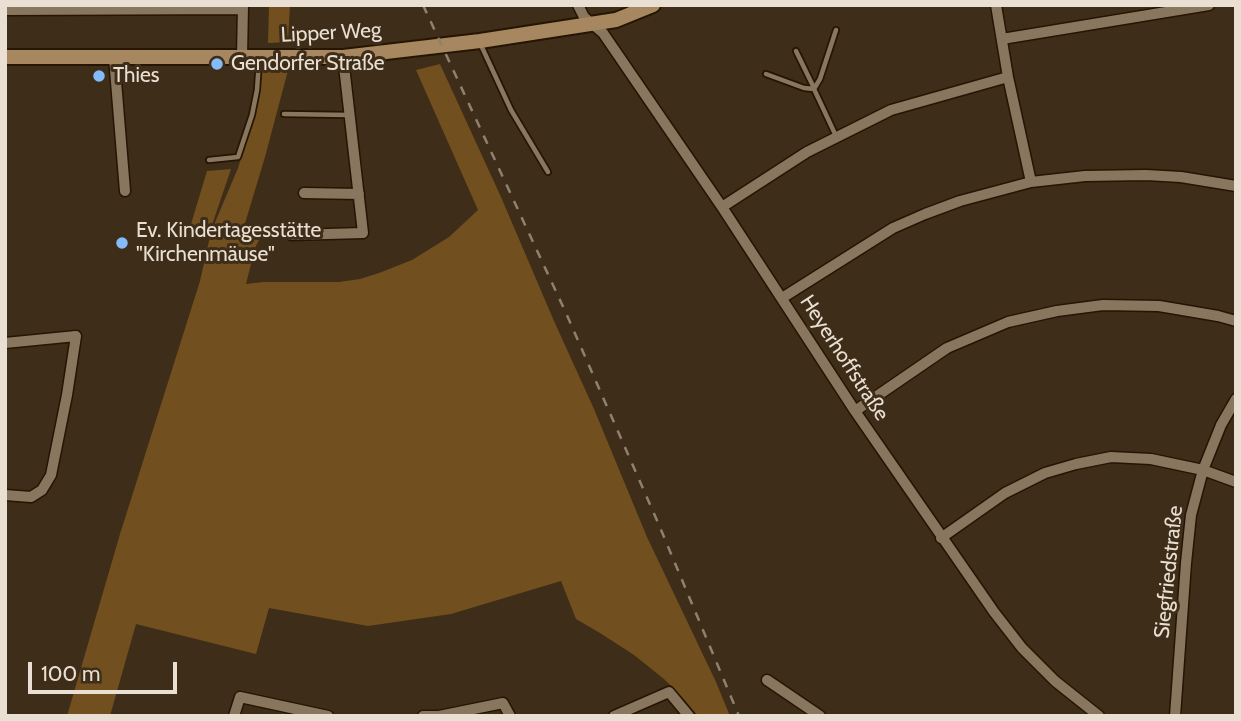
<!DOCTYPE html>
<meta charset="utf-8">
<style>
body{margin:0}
#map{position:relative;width:1241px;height:721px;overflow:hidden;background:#3e2d18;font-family:Cabin,sans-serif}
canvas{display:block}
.frame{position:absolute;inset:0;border:7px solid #e9dfd2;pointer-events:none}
.scale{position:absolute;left:28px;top:662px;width:149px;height:32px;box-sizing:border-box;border:4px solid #e9dfd2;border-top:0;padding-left:9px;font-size:21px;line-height:24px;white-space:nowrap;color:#e9dfd2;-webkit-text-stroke:5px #3e2d18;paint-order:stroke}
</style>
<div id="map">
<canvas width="1241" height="721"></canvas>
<div class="frame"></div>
<div class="scale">100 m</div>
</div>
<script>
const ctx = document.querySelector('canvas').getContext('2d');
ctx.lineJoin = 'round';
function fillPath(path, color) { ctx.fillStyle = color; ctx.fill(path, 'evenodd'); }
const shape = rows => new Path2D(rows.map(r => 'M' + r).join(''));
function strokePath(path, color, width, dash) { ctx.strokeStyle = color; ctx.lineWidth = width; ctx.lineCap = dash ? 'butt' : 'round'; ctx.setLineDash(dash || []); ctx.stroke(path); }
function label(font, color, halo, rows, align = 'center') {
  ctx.font = font + ' Cabin,sans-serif'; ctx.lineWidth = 6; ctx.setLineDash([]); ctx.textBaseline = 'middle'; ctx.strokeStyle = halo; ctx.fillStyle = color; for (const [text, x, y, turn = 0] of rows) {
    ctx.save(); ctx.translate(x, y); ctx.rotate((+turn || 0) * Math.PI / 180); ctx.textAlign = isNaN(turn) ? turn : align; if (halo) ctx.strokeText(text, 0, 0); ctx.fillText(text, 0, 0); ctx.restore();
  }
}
fillPath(shape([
 [269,5,290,5,288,42,268,43],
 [263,59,291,59,265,157,243,230,264,230,255,248,246,284,263,282,339,282,360,279,379,273,412,260,449,237,478,210,416,70,440,64,501,197,554,321,594,409,647,537,716,682,730,716,698,716,682,697,664,679,634,655,600,633,576,619,561,581,451,614,368,626,269,608,256,654,136,624,110,716,67,716,120,534,200,281,211,232,238,168,258,102],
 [231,169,210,231,188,234,207,171]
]), '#724f1e');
const lane = shape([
 [480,43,511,110,548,172],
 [796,51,814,88],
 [766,74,804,88,814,89,836,136],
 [814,89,820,79,836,30],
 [284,114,348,115],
 [209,160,238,157,252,115,257,90,259,61]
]);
const street = shape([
 [578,5,584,17,603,33,722,207,855,411,994,612,1022,648,1055,681,1099,716],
 [996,5,1008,77,1031,182],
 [5,10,243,9],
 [1002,39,1209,5],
 [114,57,125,191],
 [242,57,243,6],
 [304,193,359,194],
 [722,207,807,152,891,110,1008,77],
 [291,235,363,233,343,57],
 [782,298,893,228,925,214,960,201,1031,182,1085,176,1146,175,1181,177,1236,186],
 [5,343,76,336,67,395,51,475,42,490,31,497,5,495],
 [855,411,947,348,1008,322,1057,311,1103,305,1159,306,1218,316,1236,321],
 [941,538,1005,493,1045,473,1076,464,1111,457,1151,459,1203,470,1236,482],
 [767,680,820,716],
 [234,716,240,697,328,716],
 [423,716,439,716,503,703,510,716],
 [614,716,669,692,689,716],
 [1175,716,1186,563,1191,515,1203,470,1221,425,1236,399]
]);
const secondary = shape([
 [5,57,343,57,480,41,616,20,653,5]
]);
strokePath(lane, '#251502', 8);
strokePath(street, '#251502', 13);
strokePath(secondary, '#251502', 18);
strokePath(lane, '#89765f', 4.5);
strokePath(street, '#89765f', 10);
strokePath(secondary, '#a6875f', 14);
strokePath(shape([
 [423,5,566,313,659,525,739,716]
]), '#8f8170', 2.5, [9, 9]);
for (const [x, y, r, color] of [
 [217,64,7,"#84bcfb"],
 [99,76,7,"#84bcfb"],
 [122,243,7,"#84bcfb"]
]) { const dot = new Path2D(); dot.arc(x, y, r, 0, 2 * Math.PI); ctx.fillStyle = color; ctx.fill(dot); strokePath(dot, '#3e2d18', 2.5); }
label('21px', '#e9dfd2', '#3e2d18', [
 ["Lipper Weg",331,33,-3],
 ["Heyerhoffstraße",844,358,57],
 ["Siegfriedstraße",1169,572,-84]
]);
label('21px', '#e9dfd2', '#3e2d18', [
 ["Gendorfer Straße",231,64],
 ["Thies",113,76],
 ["Ev. Kindertagesstätte",136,231],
 ["\"Kirchenmäuse\"",136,255]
], 'left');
</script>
